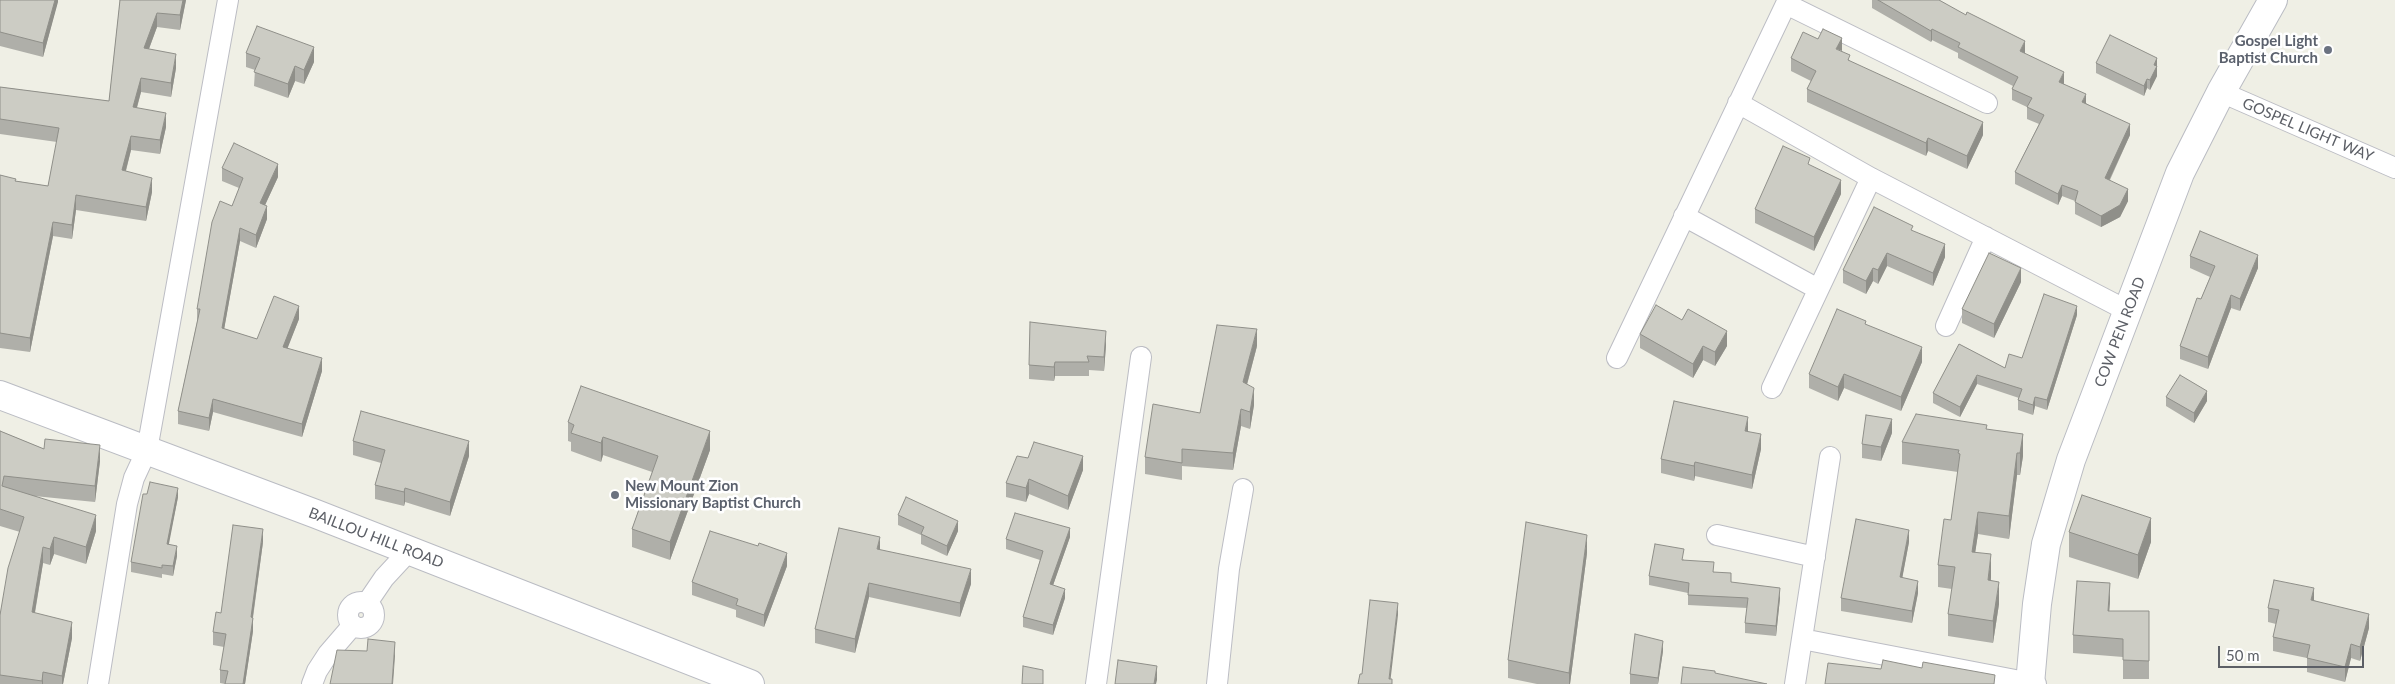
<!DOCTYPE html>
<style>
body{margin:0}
#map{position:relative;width:2395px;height:684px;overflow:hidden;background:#efefe5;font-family:Lato,sans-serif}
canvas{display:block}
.scale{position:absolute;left:2218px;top:646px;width:146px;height:22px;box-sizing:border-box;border:2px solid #5c5f66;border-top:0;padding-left:6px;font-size:15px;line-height:18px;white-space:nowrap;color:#5c5f66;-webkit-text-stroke:4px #fff;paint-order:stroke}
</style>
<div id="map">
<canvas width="2395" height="684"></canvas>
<div class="scale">50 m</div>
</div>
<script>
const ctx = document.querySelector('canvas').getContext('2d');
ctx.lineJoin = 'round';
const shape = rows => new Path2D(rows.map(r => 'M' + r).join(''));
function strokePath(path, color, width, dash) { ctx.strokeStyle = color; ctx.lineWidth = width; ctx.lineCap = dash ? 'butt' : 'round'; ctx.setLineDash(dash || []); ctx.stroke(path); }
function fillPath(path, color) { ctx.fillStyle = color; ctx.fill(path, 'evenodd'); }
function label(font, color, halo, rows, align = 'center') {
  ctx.font = font + ' Lato,sans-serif'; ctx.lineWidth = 5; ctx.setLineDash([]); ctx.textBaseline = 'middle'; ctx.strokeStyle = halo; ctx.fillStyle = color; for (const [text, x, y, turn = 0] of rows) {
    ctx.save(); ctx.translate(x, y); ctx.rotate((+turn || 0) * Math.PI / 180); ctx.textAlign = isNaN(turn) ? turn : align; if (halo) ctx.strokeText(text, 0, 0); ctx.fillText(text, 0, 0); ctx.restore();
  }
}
const street = shape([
 [2221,92,2395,168],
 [1738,103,1871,178,2128,311],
 [1684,216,1818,289],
 [1946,326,1986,237],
 [1617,358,1786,4,1987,103],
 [1772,388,1871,178],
 [1717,535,1815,557],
 '348 615a13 13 0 1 1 26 0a13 13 0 1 1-26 0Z',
 [367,603,384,578,409,551],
 [1802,639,2036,684],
 [98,684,127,504,134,478,147,450,228,0],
 [312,684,317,671,328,654,353,625],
 [1096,684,1141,357],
 [1217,684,1229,569,1243,489],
 [1795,684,1830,457]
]);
const secondary = shape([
 [0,395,316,514,750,684],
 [2030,684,2037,604,2046,544,2071,460,2180,173,2221,92,2273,0]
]);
strokePath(street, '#bcbdc4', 22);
strokePath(secondary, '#babcc3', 30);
strokePath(street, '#fff', 20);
strokePath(secondary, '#fff', 28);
fillPath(shape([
 [0,0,58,0,43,57,0,46],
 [120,0,186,0,180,30,157,27,149,49,176,68,171,97,141,92,137,108,166,127,160,154,131,150,126,171,152,192,146,221,76,210,72,239,53,236,30,352,0,348,0,175,16,181,48,186,57,142,0,134,0,87,109,101],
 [1872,0,1939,0,2025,53,2024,53,2064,83,2064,84,2086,103,2130,135,2110,180,2128,201,2120,217,2101,227,2075,214,2075,201,2062,196,2058,205,2015,184,2015,172,2039,124,2027,119,2027,107,2012,100,2012,89,2013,86,1958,58,1958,53,1932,40,1931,42,1872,8],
 [1842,51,1850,61,1983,135,1967,169,1928,151,1926,156,1807,102,1807,89,1811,81,1791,71,1791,58],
 [246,53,314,62,304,84,295,81,288,98,254,86,255,70,246,67],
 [2157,58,2157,76,2150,90,2147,88,2144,96,2096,73,2096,63],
 [222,168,278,177,265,205,267,219,256,248,240,241,224,329,257,339,299,319,287,348,322,371,302,437,213,412,209,431,178,424,178,411,197,322,197,309,232,206,239,188,222,181],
 [1841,194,1814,251,1755,223,1755,209],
 [1913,231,1945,257,1933,286,1887,266,1878,284,1873,281,1866,294,1843,283,1843,270],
 [2190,256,2258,268,2240,311,2231,308,2208,369,2180,359,2180,346,2201,299,2210,277,2190,268],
 [2021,282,1994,338,1962,323,1962,309],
 [2077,315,2047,410,2035,406,2033,415,2018,410,2018,400,2019,398,1977,384,1960,417,1933,403,1933,393,1959,344,2005,368,2022,358],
 [1866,325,1922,362,1901,411,1844,388,1838,401,1809,388,1809,374],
 [1640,334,1727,346,1715,366,1703,360,1693,378,1640,348],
 [1106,345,1104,371,1089,370,1089,376,1055,376,1054,381,1029,379,1029,365],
 [1257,346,1247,385,1254,405,1250,429,1241,426,1233,470,1182,466,1182,480,1145,474,1145,457,1200,413],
 [2166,397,2207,401,2194,423,2166,406],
 [568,422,710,450,670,560,632,547,632,529,652,472,603,455,601,462,571,451,571,442,568,441],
 [1987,430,2023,434,2023,456,2020,475,2017,475,2009,539,1978,534,1975,552,1991,577,1991,581,1999,604,1993,643,1948,636,1948,614,1952,589,1938,587,1938,565,1951,520,1958,472,1902,464,1902,442],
 [0,431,44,449,100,461,95,502,34,496,96,531,86,564,54,554,50,565,43,563,35,613,72,638,63,684,0,684,0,615,20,532,0,526],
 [1748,431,1761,449,1752,489,1695,476,1694,481,1661,473,1661,459],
 [1892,433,1881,461,1862,458,1862,444],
 [353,441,469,456,450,516,405,502,404,506,375,499,375,485,381,463,353,455],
 [1028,458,1083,470,1068,510,1029,494,1026,502,1006,497,1006,483],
 [147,494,178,497,168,545,177,556,173,576,162,574,162,578,131,572,131,562],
 [898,515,958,531,947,556,921,544,921,535,898,525],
 [2069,532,2151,542,2138,579,2069,557],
 [1070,537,1053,585,1065,598,1053,635,1023,627,1023,617,1040,560,1006,549,1006,539],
 [263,542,253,618,253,631,245,684,225,684,220,683,220,670,224,647,213,645,213,632,221,613],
 [1909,542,1902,578,1918,593,1912,623,1841,611,1841,598],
 [880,550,971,584,960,617,869,597,855,653,815,643,815,629],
 [1587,553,1570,684,1537,684,1508,678,1508,660],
 [1684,559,1683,561,1714,572,1731,583,1780,598,1776,636,1745,633,1745,623,1747,608,1688,605,1688,593,1649,585,1649,576],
 [787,566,764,627,736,617,736,610,692,595,692,582],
 [2314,600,2369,628,2360,661,2351,658,2345,682,2307,672,2307,658,2273,651,2273,637,2276,624,2268,622,2268,608],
 [2110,601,2109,611,2149,611,2149,679,2123,679,2123,657,2073,653,2073,635],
 [1663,651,1658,684,1630,684,1630,674]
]), '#afafa9');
fillPath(shape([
 [55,0,58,0,58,2,43,57,43,43],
 [183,0,186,0,180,30,180,15],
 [157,13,157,27,144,62,144,48],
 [1932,29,1932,40,1931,42,1931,31],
 [1842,38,1842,51,1836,49],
 [2025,41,2025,53,2020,62,2020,51],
 [314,47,314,62,304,84,304,70],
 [176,54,176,68,171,97,171,83],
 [2157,58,2157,76,2150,90,2150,80,2154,65],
 [295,66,295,81,288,98,288,84],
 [2064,72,2064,83,2059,93,2059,82],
 [141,78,141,92,133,121,133,107],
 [2147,79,2147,88,2144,96,2144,86],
 [2086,94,2086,105,2082,102],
 [166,113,166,127,160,154,160,140],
 [1983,122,1983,135,1967,169,1967,156],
 [2130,124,2130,135,2105,189,2105,178],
 [131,136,131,150,122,185,122,170],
 [1928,138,1928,151,1926,156,1926,143],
 [278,164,278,177,260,216,260,203],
 [152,178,152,192,146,221,146,207],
 [1841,180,1841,194,1814,251,1814,237],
 [2062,185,2062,196,2058,205,2058,194],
 [2128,189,2128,201,2120,217,2101,227,2101,216],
 [76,195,76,210,72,239,72,225],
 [267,206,267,219,256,248,256,235],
 [53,222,53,236,30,352,30,338],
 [240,228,240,241,222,341,222,328],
 [1945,244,1945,257,1933,286,1933,273],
 [1887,253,1887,266,1878,284,1878,270],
 [2258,255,2258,268,2240,311,2240,299],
 [1873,268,1873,281,1866,294,1866,281],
 [2021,268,2021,282,1994,338,1994,324],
 [2231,295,2231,308,2208,369,2208,357],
 [299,306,299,319,283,360,283,347],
 [2077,306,2077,315,2047,410,2047,400],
 [1257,329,1257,346,1243,399,1243,382],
 [1106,331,1106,345,1104,371,1104,357],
 [1727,331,1727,346,1715,366,1715,352],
 [1703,346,1703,360,1693,378,1693,364],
 [1922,347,1922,362,1901,411,1901,397],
 [322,358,322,371,302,437,302,424],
 [1055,362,1055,376,1054,381,1054,367],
 [1844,374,1844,388,1838,401,1838,387],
 [1977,375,1977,384,1960,417,1960,407],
 [1254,388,1254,405,1250,429,1250,412],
 [2207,391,2207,401,2194,423,2194,413],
 [2035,397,2035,406,2033,415,2033,405],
 [213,399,213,412,209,431,209,418],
 [1241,409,1241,426,1233,470,1233,453],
 [1748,417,1748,431,1745,431],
 [1892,419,1892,433,1881,461,1881,447],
 [710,431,710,450,670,560,670,542],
 [1761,434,1761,449,1752,489,1752,475],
 [2023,434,2023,456,2020,475,2020,453],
 [603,437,603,455,601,462,601,443],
 [469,441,469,456,450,516,450,502],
 [100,445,100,461,95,502,95,486],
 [2017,453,2017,475,2009,539,2009,516],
 [1083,456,1083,470,1068,510,1068,496],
 [1695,462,1695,476,1694,481,1694,466],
 [1029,479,1029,494,1026,502,1026,488],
 [178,488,178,497,167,554,167,544],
 [405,488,405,502,404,506,404,492],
 [1978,512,1978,534,1972,574,1972,552],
 [96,515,96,531,86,564,86,547],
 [2151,518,2151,542,2138,579,2138,555],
 [958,521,958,531,947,556,947,546],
 [1070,528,1070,537,1050,594,1050,584],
 [263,529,263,542,251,630,251,617],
 [1909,530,1909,542,1900,590,1900,577],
 [1587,535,1587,553,1570,684,1569,684,1569,673],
 [54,537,54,554,50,565,50,549],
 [880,537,880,552,877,549],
 [177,546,177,556,173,576,173,566],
 [43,547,43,563,32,629,32,612],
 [787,553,787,566,764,627,764,615],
 [1991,554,1991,577,1988,602,1988,580],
 [971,569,971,584,960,617,960,603],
 [1918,581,1918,593,1912,623,1912,611],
 [1999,582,1999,604,1993,643,1993,621],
 [869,583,869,597,855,653,855,639],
 [2110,583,2110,601,2108,629,2108,611],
 [1780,588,1780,598,1776,636,1776,626],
 [2314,588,2314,602,2311,600],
 [1065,589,1065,598,1053,635,1053,625],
 [1398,603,1398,615,1390,684,1389,679],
 [2369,614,2369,628,2360,661,2360,647],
 [253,618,253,631,245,684,243,684],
 [72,622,72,638,63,684,62,684,62,676],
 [1663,641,1663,651,1658,684,1658,678],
 [395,642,395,656,393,684,392,684],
 [2351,644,2351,658,2345,682,2345,667],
 [1157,666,1157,680,1156,684,1154,684],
 [43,672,43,684,42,684,42,681]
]), '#8f8f89');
const building = shape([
 [0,0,55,0,43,43,0,32,0,0],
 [120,0,183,0,180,15,157,13,144,48,176,54,171,83,141,78,133,107,166,113,160,140,131,136,122,170,152,178,146,207,76,195,72,225,53,222,30,338,0,333,0,175,16,179,15,181,48,186,59,128,0,119,0,87,109,101,120,0],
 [1878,0,1939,0,1966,15,1967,12,2025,41,2020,51,2064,72,2059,82,2086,94,2082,102,2130,124,2105,178,2128,189,2120,205,2101,216,2075,202,2078,191,2062,185,2058,194,2015,172,2044,115,2027,107,2032,98,2012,89,2018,77,1958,47,1960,43,1932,29,1931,31,1878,0],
 [257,26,314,47,304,70,295,66,288,84,254,72,260,58,246,53,257,26],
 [1823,29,1842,38,1836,49,1850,55,1848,60,1983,122,1967,156,1928,138,1926,143,1807,89,1816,71,1791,58,1803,32,1818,39,1823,29],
 [2110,35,2157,58,2154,65,2157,66,2150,80,2147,79,2144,86,2096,63,2110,35],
 [234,143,278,164,260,203,267,206,256,235,240,228,222,328,257,339,274,296,299,306,283,347,322,358,302,424,213,399,209,418,178,411,200,309,197,309,212,222,220,201,232,206,243,178,222,168,234,143],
 [1783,146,1810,158,1808,164,1841,180,1814,237,1755,209,1783,146],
 [1874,207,1913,226,1911,230,1945,244,1933,273,1887,253,1878,270,1873,268,1866,281,1843,270,1874,207],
 [2200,231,2258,255,2240,299,2231,295,2208,357,2180,346,2197,298,2201,299,2215,266,2190,256,2200,231],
 [1989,253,2021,268,1994,324,1962,309,1989,253],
 [2044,294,2077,306,2047,400,2035,397,2033,405,2018,400,2022,389,1977,375,1960,407,1933,393,1959,344,2005,368,2009,354,2022,358,2044,294],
 [1656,305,1682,320,1688,309,1727,331,1715,352,1703,346,1693,364,1640,334,1656,305],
 [1837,309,1866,321,1865,324,1922,347,1901,397,1844,374,1838,387,1809,374,1837,309],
 [1030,322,1106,331,1104,357,1087,356,1089,362,1055,362,1054,367,1029,365,1030,322],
 [1217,325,1257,329,1243,382,1254,388,1250,412,1241,409,1233,453,1182,449,1182,463,1145,457,1153,404,1200,413,1217,325],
 [2180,375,2207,391,2194,413,2166,397,2180,375],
 [581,386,710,431,670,542,632,529,658,456,603,437,601,443,571,433,574,425,568,422,581,386],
 [1674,401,1748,417,1745,431,1761,434,1752,475,1695,462,1694,466,1661,459,1674,401],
 [361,411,469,441,450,502,405,488,404,492,375,485,385,450,353,441,361,411],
 [1916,414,1987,425,1986,429,2023,434,2020,453,2017,453,2009,516,1978,512,1972,552,1991,554,1988,580,1999,582,1993,621,1948,614,1955,567,1938,565,1944,519,1951,520,1960,454,1958,453,1959,450,1902,442,1916,414],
 [1866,415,1892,419,1881,447,1862,444,1866,415],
 [0,431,44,449,45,439,100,445,95,486,4,476,2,486,96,515,86,547,54,537,50,549,43,547,32,612,72,622,62,676,43,672,42,681,0,675,0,615,8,568,24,517,0,509,0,431],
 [1034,442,1083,456,1068,496,1029,479,1026,488,1006,483,1017,456,1028,458,1034,442],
 [150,482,178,488,167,544,177,546,173,566,162,565,162,568,131,562,143,494,147,494,150,482],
 [2082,495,2151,518,2138,555,2069,532,2082,495],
 [906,497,958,521,947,546,921,534,924,527,898,515,906,497],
 [1015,513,1070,528,1050,584,1065,589,1053,625,1023,617,1043,551,1006,539,1015,513],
 [1856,519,1909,530,1900,577,1918,581,1912,611,1841,598,1856,519],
 [1526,522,1587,535,1569,673,1508,660,1526,522],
 [233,525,263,529,251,617,253,618,243,684,225,684,228,671,220,670,226,634,213,632,216,612,221,613,233,525],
 [839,528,880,537,877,549,971,569,960,603,869,583,855,639,815,629,839,528],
 [710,531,758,546,759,543,787,553,764,615,736,605,738,599,692,582,710,531],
 [1655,544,1684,549,1682,560,1714,562,1713,572,1731,573,1731,582,1780,588,1776,626,1745,623,1748,598,1688,595,1689,583,1649,576,1655,544],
 [2274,580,2314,588,2311,600,2369,614,2360,647,2351,644,2345,667,2307,658,2310,645,2273,637,2279,610,2268,608,2274,580],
 [2077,581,2110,583,2108,611,2149,611,2149,661,2123,660,2123,639,2073,635,2077,581],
 [1370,600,1398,603,1389,679,1392,679,1392,684,1358,684,1360,674,1362,674,1370,600],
 [1635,634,1663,641,1658,678,1630,674,1635,634],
 [368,639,395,642,392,684,330,684,337,650,367,651,368,639],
 [1118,660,1157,666,1154,684,1115,684,1118,660],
 [1883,660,1922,668,1923,662,1995,675,1994,684,1825,684,1828,663,1881,669,1883,660],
 [1023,666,1043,670,1043,684,1022,684,1023,666],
 [1683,667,1715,671,1715,673,1767,684,1681,684,1683,667]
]);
fillPath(building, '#ccccc4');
strokePath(building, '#8f8f89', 1);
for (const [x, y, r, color] of [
 [2328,50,5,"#6b7280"],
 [615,495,5,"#6b7280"]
]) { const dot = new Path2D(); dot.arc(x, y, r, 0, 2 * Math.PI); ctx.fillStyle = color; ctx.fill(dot); strokePath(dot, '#fff', 2); }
label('bold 15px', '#5b616d', '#fff', [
 ["Gospel Light",2318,41],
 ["Baptist Church",2318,58],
 ["New Mount Zion",625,486,"left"],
 ["Missionary Baptist Church",625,503,"left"]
], 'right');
label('15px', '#5c5f66', '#fff', [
 ["GOSPEL LIGHT WAY",2308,130,23],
 ["COW PEN ROAD",2120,332,-69],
 ["BAILLOU HILL ROAD",376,538,21]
]);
</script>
